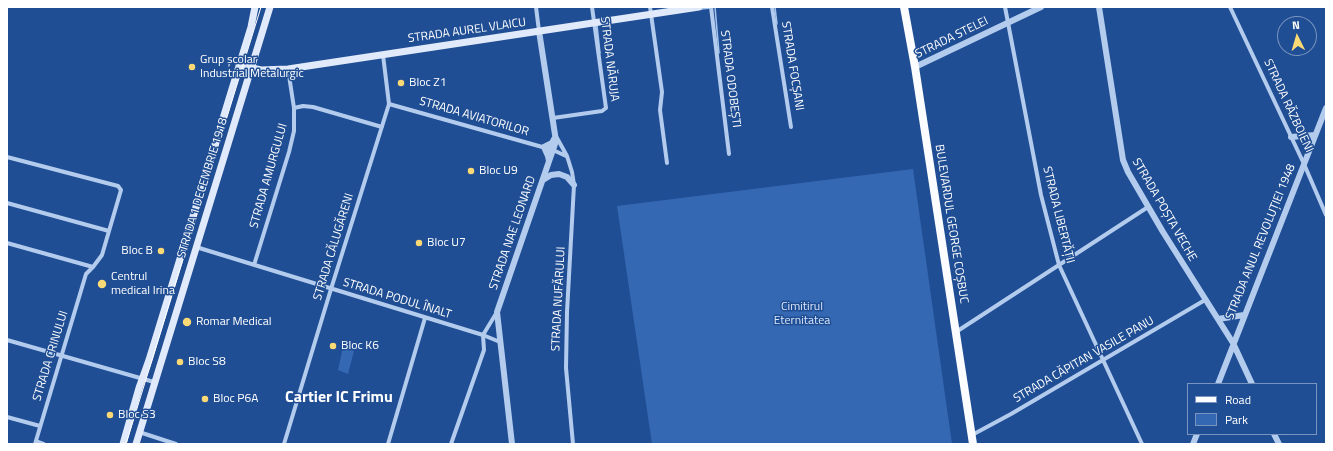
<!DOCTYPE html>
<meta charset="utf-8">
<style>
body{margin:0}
#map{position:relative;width:1333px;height:451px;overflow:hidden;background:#204e94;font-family:"Titillium Web",sans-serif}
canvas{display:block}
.frame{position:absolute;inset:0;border:8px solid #fff;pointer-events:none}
.legend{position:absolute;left:1187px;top:383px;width:130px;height:52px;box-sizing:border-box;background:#204e94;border:1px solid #7995bf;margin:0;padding:5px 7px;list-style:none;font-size:12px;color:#fff}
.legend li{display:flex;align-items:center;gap:8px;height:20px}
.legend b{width:20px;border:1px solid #7995bf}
.north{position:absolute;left:1277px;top:16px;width:40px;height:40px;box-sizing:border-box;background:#204e94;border:1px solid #7995bf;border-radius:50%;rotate:355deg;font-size:11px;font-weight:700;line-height:16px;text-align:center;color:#fff}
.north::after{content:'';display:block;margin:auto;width:14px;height:18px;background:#fbd974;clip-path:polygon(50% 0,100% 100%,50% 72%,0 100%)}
</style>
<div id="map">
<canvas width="1333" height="451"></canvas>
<div class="frame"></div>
<ul class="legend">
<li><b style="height:5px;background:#fafcff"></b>Road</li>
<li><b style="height:11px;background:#3468b2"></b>Park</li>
</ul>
<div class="north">N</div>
</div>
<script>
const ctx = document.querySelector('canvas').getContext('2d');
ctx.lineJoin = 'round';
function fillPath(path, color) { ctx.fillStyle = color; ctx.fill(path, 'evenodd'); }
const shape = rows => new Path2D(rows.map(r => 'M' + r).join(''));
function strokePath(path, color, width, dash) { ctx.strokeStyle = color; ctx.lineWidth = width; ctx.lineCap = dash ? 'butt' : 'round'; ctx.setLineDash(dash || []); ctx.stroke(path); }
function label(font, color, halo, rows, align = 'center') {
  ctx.font = font + ' "Titillium Web",sans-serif'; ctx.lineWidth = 3; ctx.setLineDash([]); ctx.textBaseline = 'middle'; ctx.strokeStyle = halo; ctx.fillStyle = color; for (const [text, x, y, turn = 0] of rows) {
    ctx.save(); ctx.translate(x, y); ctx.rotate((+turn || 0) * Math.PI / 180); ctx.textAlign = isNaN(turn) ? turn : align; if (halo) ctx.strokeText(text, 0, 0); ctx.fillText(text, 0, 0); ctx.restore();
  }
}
fillPath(shape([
 [913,169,952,444,652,444,617,206],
 [343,347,354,351,348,374,338,370]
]), '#3468b2');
strokePath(shape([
 [715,7,719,53],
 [775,7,777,24],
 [701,9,711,8],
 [597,25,600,53]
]), '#a7c6ef', 1.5);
strokePath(shape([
 [536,7,539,31],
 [650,7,662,92,660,110,667,163],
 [711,7,729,154],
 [772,7,791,127],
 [1005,7,1041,195,1059,265,1142,444],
 [1230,7,1304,164,1326,215],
 [389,104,553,150,566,156],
 [294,108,303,106,313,107,382,127],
 [553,118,602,111,606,108,592,7],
 [557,138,567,156,572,172,574,185,567,312,566,368,573,444],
 [7,157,118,186,121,190,102,255,93,267],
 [7,203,109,231],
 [7,243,93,267,86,274,35,444],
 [196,247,483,335,500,342],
 [254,265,289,152,294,131,294,108,288,69],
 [956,332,1148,207],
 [7,340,154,382],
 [7,417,40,426],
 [139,432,176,444],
 [972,435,1011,414,1205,300],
 [36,441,44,444],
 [284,444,331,289,389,104,383,55],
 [388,444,425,318],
 [451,444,484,350,483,335,497,312]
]), '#b3ccee', 4);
strokePath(shape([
 [1099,7,1123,160,1128,172,1163,232,1233,343,1252,384],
 [915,67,1041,7],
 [1291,137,1315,135],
 [549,161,548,156,544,147,552,143,554,139],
 [543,180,551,175,559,174,567,177,574,185],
 [1218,319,1244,315],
 [1218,384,1326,108],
 [1274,434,1279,444],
 [512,444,497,312,556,141,539,31],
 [1193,444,1197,434]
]), '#b3ccee', 6);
strokePath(shape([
 [239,65,261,70,288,69,699,7],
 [123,444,139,388,149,360,251,27,255,7],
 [136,444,270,7]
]), '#e0eafa', 7);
strokePath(shape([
 [904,7,915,67,973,444]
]), '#fafcff', 8);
strokePath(shape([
 [126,444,261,7]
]), '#fff', 1);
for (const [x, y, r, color] of [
 [192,67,4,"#fbd974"],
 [401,83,4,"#fbd974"],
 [471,171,4,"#fbd974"],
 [419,243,4,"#fbd974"],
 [161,251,4,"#fbd974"],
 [102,284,5,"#fbd974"],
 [187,322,5,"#fbd974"],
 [333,346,4,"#fbd974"],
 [180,362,4,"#fbd974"],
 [205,399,4,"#fbd974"],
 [110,415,4,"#fbd974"]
]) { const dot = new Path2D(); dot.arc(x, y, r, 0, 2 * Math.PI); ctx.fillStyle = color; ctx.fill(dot); strokePath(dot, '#204e94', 1.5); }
label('12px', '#fff', '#204e94', [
 ["STRADA AUREL VLAICU",467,31,-8],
 ["STRADA STELEI",952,38,-26],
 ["STRADA NĂRUJA",609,59,83],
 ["STRADA FOCȘANI",792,66,81],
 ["STRADA ODOBEȘTI",730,79,83],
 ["STRADA RĂZBOIENI",1288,106,65],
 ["STRADA AVIATORILOR",474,117,16],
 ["STRADA AMURGULUI",269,176,-74],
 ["STRADA 1 DECEMBRIE 1918",203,188,-73],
 ["STRADA POȘTA VECHE",1164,210,60],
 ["STRADA LIBERTĂȚII",1058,215,76],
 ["BULEVARDUL GEORGE COȘBUC",951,224,81],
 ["STRADA NAE LEONARD",513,233,-71],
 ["STRADA ANUL REVOLUȚIEI 1948",1261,242,-68],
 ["STRADA CĂLUGĂRENI",334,247,-73],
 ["STRADA PODUL ÎNALT",397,299,17],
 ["STRADA NUFĂRULUI",559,299,-87],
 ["STRADA CRINULUI",51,356,-73],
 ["STRADA CĂPITAN VASILE PANU",1084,360,-30]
]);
label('12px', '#fff', '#204e94', [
 ["Grup școlar",200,60],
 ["Industrial Metalurgic",200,74],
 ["Bloc Z1",409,83],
 ["Bloc U9",479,171],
 ["Bloc U7",427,243],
 ["Bloc B",153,251,"right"],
 ["Centrul",111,277],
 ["medical Irina",111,291],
 ["Romar Medical",196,322],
 ["Bloc K6",341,346],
 ["Bloc S8",188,362],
 ["Bloc P6A",213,399],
 ["Bloc S3",118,415]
], 'left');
label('12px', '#d9e7fa', '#204e94', [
 ["Cimitirul",802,307],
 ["Eternitatea",802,321]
]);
label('bold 16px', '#fff', '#204e94', [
 ["Cartier IC Frimu",339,398]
]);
</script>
